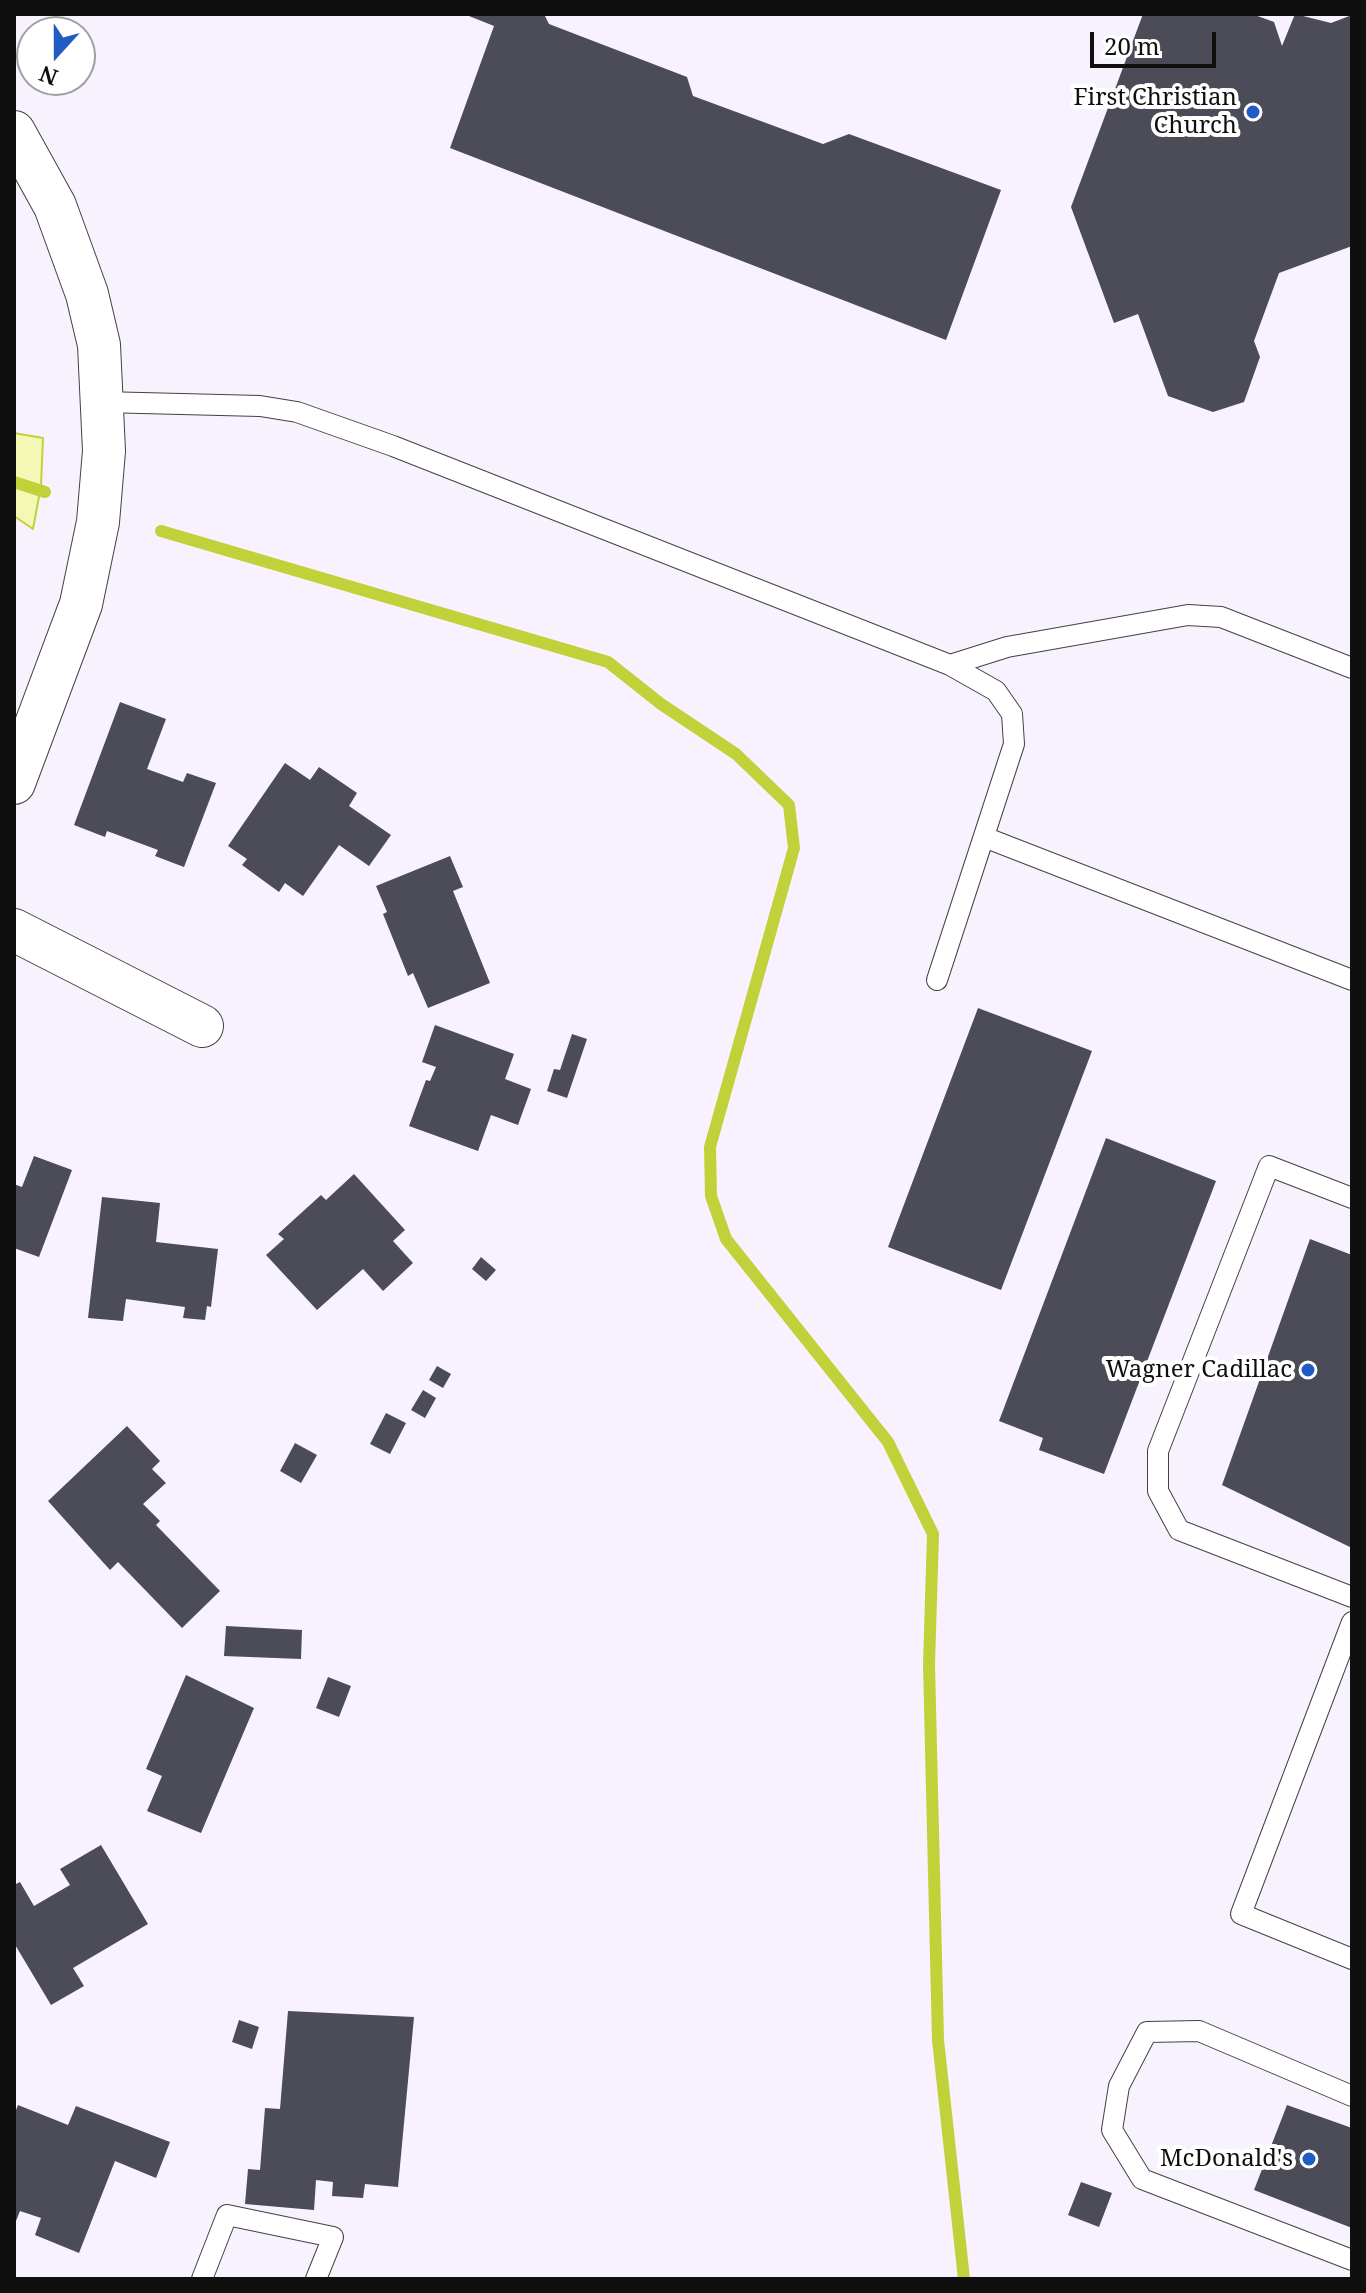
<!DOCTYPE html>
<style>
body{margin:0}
#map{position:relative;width:1366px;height:2293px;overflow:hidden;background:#f8f2ff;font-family:"Noto Serif",serif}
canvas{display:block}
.frame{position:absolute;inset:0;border:16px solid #0f0f0f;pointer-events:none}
.north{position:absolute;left:16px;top:16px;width:80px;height:80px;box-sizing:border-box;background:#fff;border:2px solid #9f9f9f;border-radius:50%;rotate:201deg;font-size:22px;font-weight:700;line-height:32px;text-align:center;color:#0f0f0f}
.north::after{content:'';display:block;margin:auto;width:28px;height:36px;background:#235bc4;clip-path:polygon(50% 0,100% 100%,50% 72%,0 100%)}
.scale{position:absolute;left:1090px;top:32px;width:126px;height:36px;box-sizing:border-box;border:4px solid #0f0f0f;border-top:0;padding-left:10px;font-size:24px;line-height:28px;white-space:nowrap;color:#0f0f0f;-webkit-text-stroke:6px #fff;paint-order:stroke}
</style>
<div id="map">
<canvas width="1366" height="2293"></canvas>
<div class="frame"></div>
<div class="north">N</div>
<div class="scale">20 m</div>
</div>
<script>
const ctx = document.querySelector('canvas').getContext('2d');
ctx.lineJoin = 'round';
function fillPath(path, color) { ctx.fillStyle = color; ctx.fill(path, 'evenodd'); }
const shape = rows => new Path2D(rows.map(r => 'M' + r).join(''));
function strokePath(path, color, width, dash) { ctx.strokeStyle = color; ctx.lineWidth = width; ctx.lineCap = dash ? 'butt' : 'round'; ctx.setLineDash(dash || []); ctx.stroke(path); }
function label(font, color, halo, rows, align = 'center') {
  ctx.font = font + ' "Noto Serif",serif'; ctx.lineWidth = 8; ctx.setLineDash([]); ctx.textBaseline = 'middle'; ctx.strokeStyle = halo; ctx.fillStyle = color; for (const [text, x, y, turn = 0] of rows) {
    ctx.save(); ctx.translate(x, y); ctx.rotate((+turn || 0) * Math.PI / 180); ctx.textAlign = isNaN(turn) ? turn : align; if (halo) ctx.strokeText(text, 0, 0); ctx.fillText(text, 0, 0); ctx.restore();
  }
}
const water = shape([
 [14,433,43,438,41,486,33,529,14,516,14,433]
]);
fillPath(water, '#f3f8b5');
strokePath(water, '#c1d13a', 2);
strokePath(shape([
 [14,482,45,492],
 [161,531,608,662,661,704,736,754,789,805,794,848,710,1147,711,1196,726,1239,888,1442,933,1534,929,1664,938,2040,964,2279]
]), '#c1d13a', 12);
fillPath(shape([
 [464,14,544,14,549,24,687,77,693,96,823,144,849,134,1001,190,946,340,450,148,494,26],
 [1143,14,1252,14,1274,22,1282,46,1295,14,1331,23,1352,15,1352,246,1279,273,1254,341,1260,357,1244,402,1213,412,1168,396,1138,314,1114,323,1071,207],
 [120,702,166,719,147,769,183,782,187,773,216,783,184,867,155,856,158,850,107,831,105,837,74,825],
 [285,763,310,780,319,767,357,793,349,806,391,835,369,866,339,845,303,896,285,883,279,892,242,865,247,859,228,846],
 [450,856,463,887,453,891,490,983,428,1008,413,973,408,976,383,914,387,912,376,886],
 [978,1008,1092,1051,1001,1290,888,1247],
 [435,1025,514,1054,505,1079,531,1089,518,1125,491,1115,478,1151,409,1126,426,1080,430,1081,436,1067,422,1062],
 [572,1034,587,1039,567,1098,547,1091,554,1069,560,1070],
 [1106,1138,1216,1181,1104,1474,1039,1450,1043,1438,999,1421],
 [34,1156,72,1170,39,1257,14,1248,14,1184,22,1187],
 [354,1174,405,1230,393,1241,413,1263,383,1291,363,1269,317,1310,266,1255,284,1239,278,1234,321,1195,326,1200],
 [102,1197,160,1203,156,1242,218,1249,211,1307,207,1306,205,1320,183,1318,185,1307,126,1299,123,1321,88,1318],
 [1310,1239,1352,1255,1352,1548,1222,1485],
 [481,1257,496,1270,486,1281,472,1269],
 [437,1366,451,1374,443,1388,429,1380],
 [423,1390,436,1398,425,1418,411,1410],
 [386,1413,406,1423,390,1454,370,1444],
 [127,1426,160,1461,152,1469,166,1483,143,1504,160,1521,156,1525,220,1591,182,1628,118,1562,110,1570,48,1501],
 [295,1443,317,1455,301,1483,280,1471],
 [226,1626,302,1630,301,1659,224,1656],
 [186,1675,254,1708,201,1833,147,1811,162,1776,146,1769],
 [328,1677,351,1686,339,1717,316,1708],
 [101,1845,148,1924,73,1968,84,1986,51,2005,14,1943,14,1885,20,1882,34,1906,70,1885,60,1869],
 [288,2011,414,2017,398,2187,365,2184,363,2198,332,2196,333,2182,316,2180,314,2210,245,2204,248,2169,260,2170,265,2108,280,2109],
 [239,2020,259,2027,252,2049,232,2042],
 [18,2105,68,2125,76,2106,170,2142,156,2178,115,2161,79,2253,35,2235,41,2218,20,2211,14,2226,14,2115],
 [1287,2105,1352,2128,1352,2228,1254,2190],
 [1081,2182,1112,2193,1099,2227,1068,2215]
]), '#4c4b58');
const service = shape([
 [102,402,260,406,297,412,393,446,950,665,996,691,1012,714,1014,744,937,980],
 [950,665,1007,647,1188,615,1221,617,1352,668],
 [984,837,1352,980],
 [1352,1198,1269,1166,1158,1451,1158,1491,1179,1530,1352,1597],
 [1352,1622,1241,1914,1352,1959],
 [1352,2096,1199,2031,1147,2032,1119,2086,1112,2130,1142,2179,1352,2260],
 [202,2279,227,2215,333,2237,316,2279]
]);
const minor = shape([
 [14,132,55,206,87,294,99,345,104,451,98,522,81,604,14,783],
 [14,930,202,1026]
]);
strokePath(service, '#424242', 22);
strokePath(minor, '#424242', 44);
strokePath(service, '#fff', 20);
strokePath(minor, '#fff', 42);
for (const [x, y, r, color] of [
 [1253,112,8,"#235bc4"],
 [1308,1370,8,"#235bc4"],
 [1309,2159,8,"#235bc4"]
]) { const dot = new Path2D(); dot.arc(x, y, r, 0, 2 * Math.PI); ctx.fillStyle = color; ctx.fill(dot); strokePath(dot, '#fff', 3); }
label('24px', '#0f0f0f', '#fff', [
 ["First Christian",1237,98],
 ["Church",1237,126],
 ["Wagner Cadillac",1292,1370],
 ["McDonald's",1293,2159]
], 'right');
</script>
